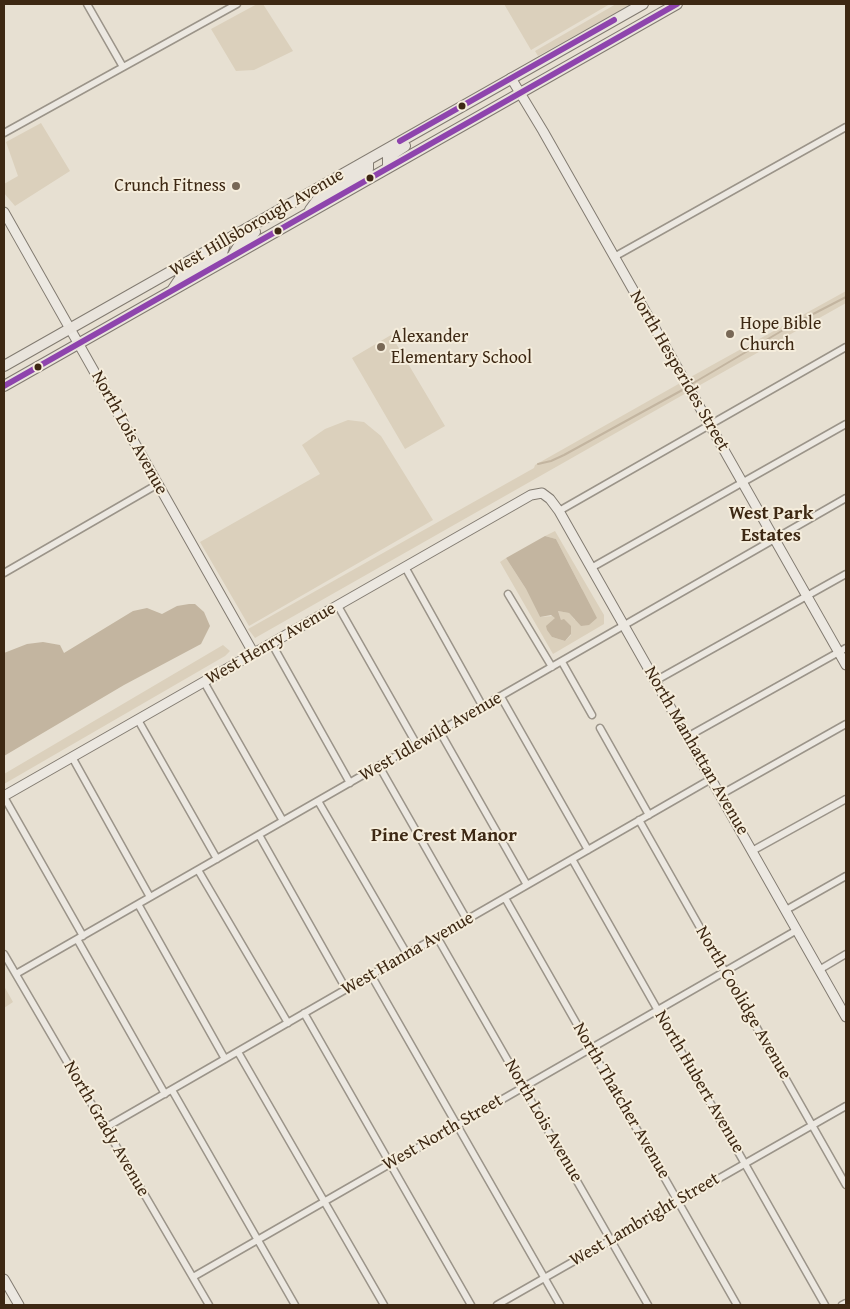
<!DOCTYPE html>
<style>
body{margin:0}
#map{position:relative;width:850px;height:1309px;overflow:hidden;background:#e7e0d2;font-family:"Gentium Book Plus",serif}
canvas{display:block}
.frame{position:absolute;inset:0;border:5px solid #3d2813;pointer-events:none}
</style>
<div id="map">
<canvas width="850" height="1309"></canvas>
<div class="frame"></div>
</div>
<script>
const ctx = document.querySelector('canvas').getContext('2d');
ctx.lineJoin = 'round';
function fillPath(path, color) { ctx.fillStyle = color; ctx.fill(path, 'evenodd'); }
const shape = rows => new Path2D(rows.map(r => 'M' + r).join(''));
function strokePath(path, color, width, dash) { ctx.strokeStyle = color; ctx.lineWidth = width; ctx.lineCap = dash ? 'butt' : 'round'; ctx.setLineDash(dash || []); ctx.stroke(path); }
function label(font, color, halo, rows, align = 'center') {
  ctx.font = font + ' "Gentium Book Plus",serif'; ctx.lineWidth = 4; ctx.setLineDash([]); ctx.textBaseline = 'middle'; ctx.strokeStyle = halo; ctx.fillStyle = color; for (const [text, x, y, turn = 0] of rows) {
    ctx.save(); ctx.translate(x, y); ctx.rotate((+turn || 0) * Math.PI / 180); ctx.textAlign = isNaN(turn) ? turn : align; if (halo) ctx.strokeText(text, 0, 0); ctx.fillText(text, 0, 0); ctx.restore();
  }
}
fillPath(shape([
 [257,4,263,4,293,51,254,70,236,71,211,29],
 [504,4,610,4,531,50],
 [616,4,632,4,538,56,535,51],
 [41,123,70,171,15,206,4,193,4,184,18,176,6,142],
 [846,291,846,303,693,389,687,379],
 [391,335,445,426,405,449,352,358],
 [682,382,688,392,255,638,248,629,534,468,535,465],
 [348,420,364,422,381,436,433,520,249,626,200,542,320,474,302,445,325,429],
 [555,531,604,615,604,624,553,654,500,562,506,558,526,589,540,617,554,616,556,618,551,622,552,637,565,641,571,635,561,620,558,611,569,613,575,620,582,589,556,539,545,536],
 [223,645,230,651,225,656,4,784,4,774],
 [4,986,13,1002,4,1008]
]), '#dbd0bc');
fillPath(shape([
 [545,536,556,539,597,618,589,625,581,626,569,613,558,611,561,620,564,619,571,626,571,634,565,641,552,637,547,630,546,626,555,618,551,615,540,617,526,589,506,558],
 [189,604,195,604,204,612,210,626,201,644,124,685,4,756,4,653,27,644,43,642,60,645,64,653,133,611,147,608,162,614,177,606]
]), '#c3b5a0');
strokePath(shape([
 [690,385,790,326,846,297],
 [538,464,551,461,564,455,686,388]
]), '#c3b5a0', 2);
const street = shape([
 [87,4,123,67],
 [4,133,237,4],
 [614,257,846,127],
 [559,511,846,347],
 [405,567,483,707],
 [591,568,846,424],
 [4,573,158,484],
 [508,594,552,667],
 [338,606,417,745],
 [272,644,350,783],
 [562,662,592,715],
 [655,681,846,574],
 [204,682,283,821],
 [501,697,588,850],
 [138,720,217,859],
 [600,728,649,815],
 [440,732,527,885],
 [687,737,846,648],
 [72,757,150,897],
 [379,766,467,920],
 [720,795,846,724],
 [4,797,83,936],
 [318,801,407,954],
 [639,820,846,1185],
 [259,835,346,989],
 [752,851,846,799],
 [572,859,825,1305],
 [198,870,288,1023],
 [505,898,737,1305],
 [138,904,225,1059],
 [786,910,846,876],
 [437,937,648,1305],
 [77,939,165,1094],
 [4,954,209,1305],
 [819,970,846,954],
 [16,974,846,498],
 [371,975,560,1305],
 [304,1013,471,1305],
 [238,1052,384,1305],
 [172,1090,295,1305],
 [105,1128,711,779],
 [193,1277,797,930],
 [497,1305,846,1106],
 [842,1305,846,1303]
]);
const secondary = shape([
 [511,78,543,131,846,665],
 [4,212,254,654],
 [4,796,531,495,542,493,550,499,559,511,846,1017],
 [4,1279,19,1305]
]);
const primary = shape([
 [388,168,388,157,405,146],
 [310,210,318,199,365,172,368,169,368,160],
 [233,255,241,242,255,232],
 [173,289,181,277,222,253,226,241],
 [4,366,643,4],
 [4,386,677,4]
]);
strokePath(street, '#9b9489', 9);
strokePath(secondary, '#827b71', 11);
strokePath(primary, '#827b71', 12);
strokePath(street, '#ece8e1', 6);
strokePath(secondary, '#ece8e1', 9);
strokePath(primary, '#e9e4dc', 10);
strokePath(shape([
 [400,141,614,20],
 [4,386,677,4]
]), '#8e44ad', 6);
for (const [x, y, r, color] of [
 [462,106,4.5,"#3d2813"],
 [370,178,4.5,"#3d2813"],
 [236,186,5,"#786856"],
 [278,231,4.5,"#3d2813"],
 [730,334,5,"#786856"],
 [381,347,5,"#786856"],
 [38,367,4.5,"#3d2813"]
]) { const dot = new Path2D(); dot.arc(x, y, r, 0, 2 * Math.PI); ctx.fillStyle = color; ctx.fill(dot); strokePath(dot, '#f5eddc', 2); }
label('18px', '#3d2813', '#f5eddc', [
 ["Crunch Fitness",226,186,"right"],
 ["Hope Bible",740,324],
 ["Church",740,345],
 ["Alexander",391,337],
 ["Elementary School",391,358]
], 'left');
label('18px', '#3d2813', '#f5eddc', [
 ["West Hillsborough Avenue",257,223,-30],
 ["North Hesperides Street",679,371,60],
 ["North Lois Avenue",129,433,61],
 ["West Henry Avenue",271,644,-30],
 ["West Idlewild Avenue",431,737,-30],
 ["North Manhattan Avenue",696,751,60],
 ["West Hanna Avenue",408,954,-30],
 ["North Coolidge Avenue",743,1003,60],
 ["North Hubert Avenue",699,1082,60],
 ["North Thatcher Avenue",621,1101,60],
 ["North Lois Avenue",543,1121,60],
 ["North Grady Avenue",106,1129,60],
 ["West North Street",443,1133,-30],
 ["West Lambright Street",645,1220,-30]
]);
label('bold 19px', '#3d2813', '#f5eddc', [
 ["West Park",771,514],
 ["Estates",771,536],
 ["Pine Crest Manor",444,836]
]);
</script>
